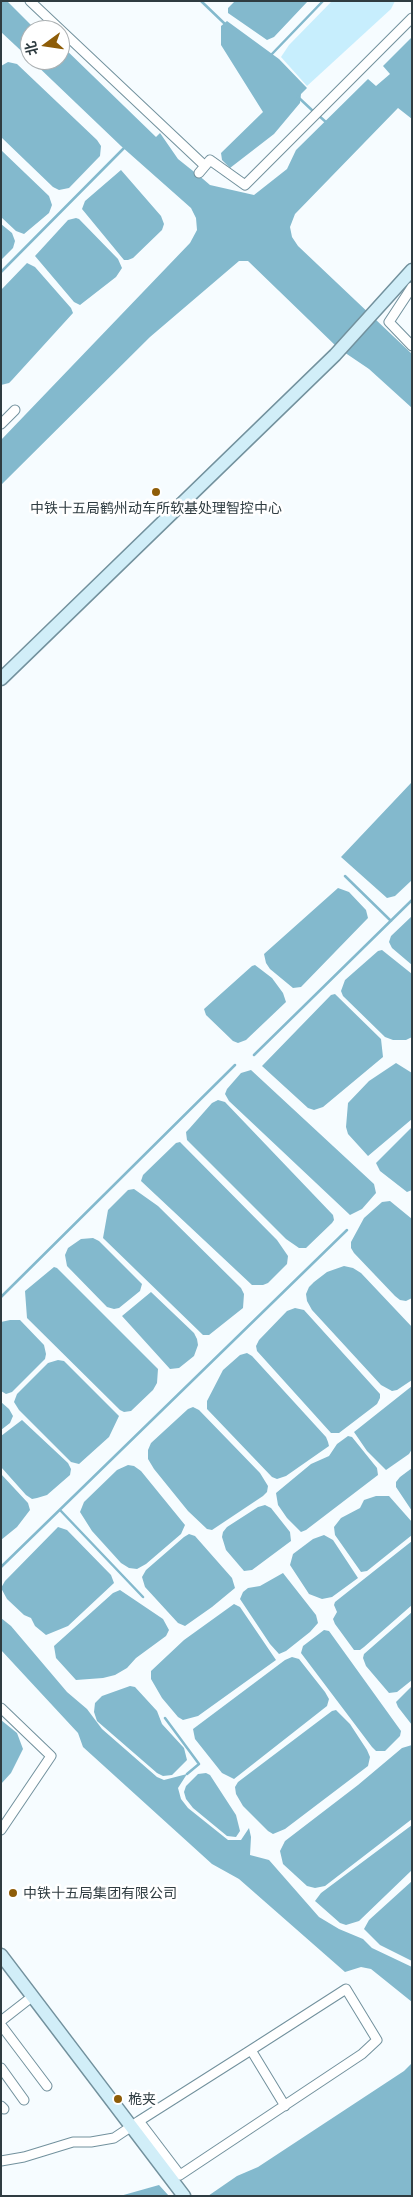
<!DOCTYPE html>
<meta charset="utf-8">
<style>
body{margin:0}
#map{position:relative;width:413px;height:2197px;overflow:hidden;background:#f6fcff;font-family:Ubuntu,"Noto Sans SC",sans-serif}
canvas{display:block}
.frame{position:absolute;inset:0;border:2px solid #2f3c41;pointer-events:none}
.north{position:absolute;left:20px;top:20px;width:50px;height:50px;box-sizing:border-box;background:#fff;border:1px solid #acb1b3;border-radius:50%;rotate:256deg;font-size:14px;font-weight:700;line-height:20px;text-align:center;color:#2f3c41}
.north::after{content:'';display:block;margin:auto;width:18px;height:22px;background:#8e5d08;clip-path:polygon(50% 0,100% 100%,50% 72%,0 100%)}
</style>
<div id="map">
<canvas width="413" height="2197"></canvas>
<div class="frame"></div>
<div class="north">北</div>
</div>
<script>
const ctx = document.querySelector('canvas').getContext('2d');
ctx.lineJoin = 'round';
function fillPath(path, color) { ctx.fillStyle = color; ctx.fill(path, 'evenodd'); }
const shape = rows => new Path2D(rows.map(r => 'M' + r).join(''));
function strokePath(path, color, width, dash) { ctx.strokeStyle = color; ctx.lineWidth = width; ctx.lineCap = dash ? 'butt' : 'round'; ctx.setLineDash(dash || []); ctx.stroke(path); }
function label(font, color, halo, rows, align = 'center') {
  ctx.font = font + ' Ubuntu,"Noto Sans SC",sans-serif'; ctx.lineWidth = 5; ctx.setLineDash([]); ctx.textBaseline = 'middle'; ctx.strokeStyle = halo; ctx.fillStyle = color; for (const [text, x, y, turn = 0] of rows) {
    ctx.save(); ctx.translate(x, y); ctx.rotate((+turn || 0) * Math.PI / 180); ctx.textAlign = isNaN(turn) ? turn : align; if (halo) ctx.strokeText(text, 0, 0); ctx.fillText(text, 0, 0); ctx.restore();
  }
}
fillPath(shape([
 [332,1,395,1,391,9,307,86,281,57,289,45]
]), '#c7eefd');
fillPath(shape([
 [1,1,7,1,31,25,41,25,46,30,30,30,30,59,1,32],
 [235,1,308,1,274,37,267,40,228,13,228,8],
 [227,21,279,59,307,88,301,94,300,103,274,134,230,168,222,160,221,153,263,112,221,45,221,26],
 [412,37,412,119,398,108,295,214,290,227,292,237,298,246,412,354,412,408,369,369,338,348,248,261,239,261,150,337,1,485,1,440,190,243,197,230,196,218,191,208,121,146,31,60,60,60,60,44,156,137,160,133,178,159,203,179,210,185,254,195,287,169,296,150,368,79,376,86,390,74,383,66],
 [8,62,17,64,97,140,101,146,100,156,69,188,59,190,53,187,1,137,1,66],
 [1,150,49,196,52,205,49,213,24,234,16,231,1,217],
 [121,170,161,216,164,224,162,230,133,258,128,260,124,260,82,209,85,201],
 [76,218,79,219,118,259,122,268,116,277,80,305,74,302,35,256,68,220],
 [1,224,12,233,15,241,13,248,1,260],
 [27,263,35,267,71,308,73,313,12,380,9,383,1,385,1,290],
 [411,783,412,880,395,896,387,898,341,857],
 [338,888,349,892,366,910,368,918,301,987,293,988,270,969,266,963,264,954],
 [412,916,412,965,392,948,389,942,391,936],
 [382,950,412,974,412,1037,406,1040,393,1040,385,1037,343,996,341,991,345,980,378,951],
 [255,965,272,978,283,993,286,1002,246,1040,238,1043,233,1041,206,1015,204,1009,252,966],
 [335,994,381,1039,383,1057,323,1107,314,1110,308,1108,262,1066,331,995],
 [396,1063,412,1073,412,1119,368,1156,348,1134,346,1127,348,1103,369,1081],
 [251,1070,374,1184,376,1193,362,1209,350,1215,229,1101,225,1094,227,1089,241,1073],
 [218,1100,225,1102,333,1215,334,1220,332,1223,306,1248,299,1248,286,1239,187,1140,186,1132,189,1129,212,1103],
 [412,1127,412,1190,407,1192,380,1171,376,1163],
 [180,1142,277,1240,288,1256,287,1264,268,1283,263,1285,252,1285,141,1181,143,1175,176,1143],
 [134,1189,158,1206,241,1288,244,1294,243,1308,209,1335,203,1335,103,1238,108,1210,128,1190],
 [390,1201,412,1219,412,1298,406,1301,400,1300,395,1296,354,1253,351,1248,351,1242,364,1218,382,1202],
 [93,1238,99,1241,142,1284,140,1291,119,1308,114,1309,107,1307,67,1266,65,1255,68,1248,81,1239],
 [344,1266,353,1268,361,1273,412,1327,412,1380,397,1390,392,1391,381,1385,312,1310,307,1301,306,1294,309,1287,314,1282,327,1272],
 [54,1267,57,1268,158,1369,157,1383,153,1390,131,1411,124,1412,120,1410,27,1318,25,1291],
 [151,1292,194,1333,197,1339,198,1345,194,1356,179,1368,170,1369,122,1316],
 [295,1308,304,1310,380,1394,380,1398,377,1404,339,1433,331,1433,257,1351,256,1346,259,1340,287,1311],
 [10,1320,20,1320,44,1345,46,1354,45,1359,12,1392,6,1394,1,1391,1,1322],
 [247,1353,252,1356,326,1437,328,1442,329,1446,286,1476,277,1479,272,1477,207,1409,207,1401,223,1370,240,1355],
 [58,1360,64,1361,119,1416,109,1437,79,1464,71,1462,19,1410,14,1402,17,1394,48,1363],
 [412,1386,412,1449,409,1454,386,1470,367,1451,354,1432],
 [1,1402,9,1409,13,1416,10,1423,1,1430],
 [193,1407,199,1410,260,1473,268,1486,267,1492,263,1496,212,1530,207,1529,188,1511,154,1469,148,1459,148,1450,151,1443,188,1409],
 [22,1420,68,1463,71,1469,70,1475,47,1495,37,1498,32,1499,26,1495,1,1467,1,1436],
 [348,1436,352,1437,377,1468,378,1475,306,1530,301,1532,287,1518,278,1505,276,1493,311,1464,329,1456,337,1444],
 [128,1465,134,1466,141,1471,185,1525,181,1534,146,1564,137,1569,129,1568,121,1563,92,1531,80,1512,84,1502,117,1470],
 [412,1468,412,1511,396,1487,396,1482,400,1477],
 [1,1474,28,1503,30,1510,17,1527,1,1540],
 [376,1496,389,1496,412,1522,412,1535,367,1571,361,1572,335,1535,334,1527,341,1518,360,1508,364,1500],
 [265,1505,271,1508,290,1532,291,1541,252,1570,244,1571,226,1550,222,1537,223,1532,227,1527,258,1507],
 [58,1527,67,1530,111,1575,114,1583,68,1626,46,1635,35,1626,31,1618,24,1615,7,1599,1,1588,5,1581],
 [189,1534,195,1536,232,1578,235,1588,212,1607,185,1626,178,1623,145,1587,142,1577,146,1570,184,1537],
 [324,1535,333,1540,358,1578,332,1597,322,1599,309,1594,290,1565,293,1554,313,1539],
 [412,1541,412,1605,364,1647,360,1650,354,1650,335,1624,333,1619,337,1612,334,1605,335,1602],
 [283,1573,316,1615,318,1623,310,1632,286,1651,279,1654,270,1644,240,1599,243,1592,248,1588,260,1586],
 [120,1590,163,1619,169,1630,166,1636,136,1658,127,1668,115,1675,103,1678,76,1680,56,1658,54,1646,113,1593],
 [234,1604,240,1607,276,1660,198,1716,183,1720,178,1717,162,1698,151,1679,151,1671,184,1640],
 [412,1612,412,1680,397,1692,389,1693,366,1666,363,1658,364,1654],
 [1,1618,11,1626,67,1692,87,1709,102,1729,157,1777,164,1780,187,1774,178,1788,181,1799,188,1808,228,1840,241,1840,249,1828,251,1837,250,1855,269,1860,319,1917,339,1929,363,1939,372,1948,412,1967,412,2002,371,1969,361,1967,345,1972,239,1879,212,1864,83,1747,78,1733,1,1650],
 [324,1630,329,1631,401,1731,400,1736,385,1751,376,1751,372,1747,301,1653,303,1646],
 [292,1657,299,1659,325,1692,329,1699,327,1706,234,1779,222,1773,195,1739,193,1729,285,1660],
 [130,1686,135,1687,157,1711,162,1724,184,1748,187,1760,172,1775,163,1776,157,1773,97,1721,94,1712,95,1703,102,1696],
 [412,1686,412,1725,398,1707,396,1702],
 [336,1710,350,1724,367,1750,370,1757,368,1766,285,1829,273,1834,268,1831,243,1806,236,1794,235,1787,238,1782,332,1711],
 [1,1720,17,1733,23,1749,11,1773,1,1784],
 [412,1745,412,1819,325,1886,315,1888,307,1886,283,1864,280,1851,285,1841,358,1785,402,1748],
 [206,1773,210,1775,236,1815,240,1831,236,1837,227,1836,193,1808,186,1799,184,1792,186,1786,198,1774],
 [412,1825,412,1870,359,1921,346,1925,340,1923,315,1901,321,1893],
 [412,1881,412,1961,380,1945,364,1929,369,1920],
 [412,2063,412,2196,208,2196,237,2176,258,2167,404,2071],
 [159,2185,169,2196,120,2196]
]), '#83b9cd');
strokePath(shape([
 [201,1,225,24],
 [271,55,323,1],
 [298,97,314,112],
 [318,115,327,123],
 [1,272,125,147],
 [345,876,391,921],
 [254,1055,412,900],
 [1,1297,235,1065],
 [60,1510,143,1597],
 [1,1567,347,1230],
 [165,1718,199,1764,187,1774]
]), '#83b9cd', 2.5);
const street = shape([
 [30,1,205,166],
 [199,173,210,160,245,185,412,18],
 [412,287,389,322,412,346],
 [1,424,15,410],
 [1,1708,51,1756,1,1830],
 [1,2021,33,1996],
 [1,2025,47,2086],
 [251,2050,285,2106],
 [1,2068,24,2100],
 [1,2106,4,2109],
 [1,2161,24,2157,73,2142,91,2142,114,2138,132,2126,139,2121,199,2083,251,2050,346,1989,377,2040,362,2054,180,2175,139,2121]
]);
const secondary = shape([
 [1,679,335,355,412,270],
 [1,1955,184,2196]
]);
strokePath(street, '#72919d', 11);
strokePath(secondary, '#72919d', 15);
strokePath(street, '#fff', 9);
strokePath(secondary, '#d1eef8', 12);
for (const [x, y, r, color] of [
 [156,492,5,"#8e5d08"],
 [13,1893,5,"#8e5d08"],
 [118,2099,5,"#8e5d08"]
]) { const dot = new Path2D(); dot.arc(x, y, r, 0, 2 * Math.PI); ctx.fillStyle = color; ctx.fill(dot); strokePath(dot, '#fff', 2); }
label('14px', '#2f3c41', '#fff', [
 ["中铁十五局鹤州动车所软基处理智控中心",156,508,"center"],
 ["中铁十五局集团有限公司",23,1893],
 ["桅夹",128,2099]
], 'left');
</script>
